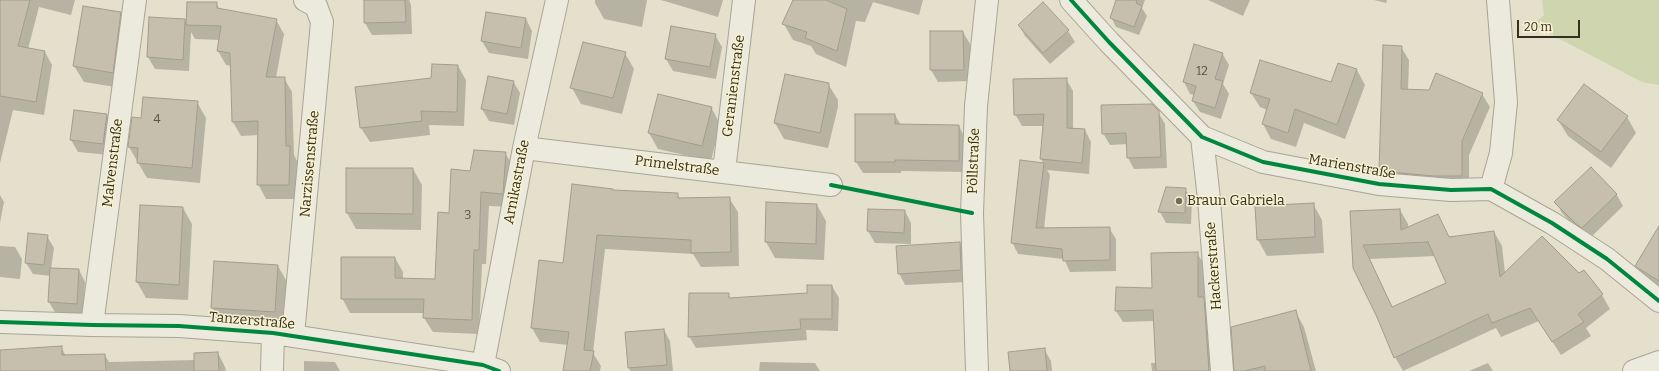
<!DOCTYPE html>
<meta charset="utf-8">
<style>
body{margin:0}
#map{position:relative;width:1659px;height:371px;overflow:hidden;background:#e4e0cc;font-family:Bitter,serif}
canvas{display:block}
.scale{position:absolute;left:1517px;top:20px;width:63px;height:18px;box-sizing:border-box;border:2px solid #372e1d;border-top:0;padding-left:5px;font-size:12px;line-height:14px;white-space:nowrap;color:#372e1d;-webkit-text-stroke:3px #f5f1d1;paint-order:stroke}
</style>
<div id="map">
<canvas width="1659" height="371"></canvas>
<div class="scale">20 m</div>
</div>
<script>
const ctx = document.querySelector('canvas').getContext('2d');
ctx.lineJoin = 'round';
function fillPath(path, color) { ctx.fillStyle = color; ctx.fill(path, 'evenodd'); }
const shape = rows => new Path2D(rows.map(r => 'M' + r).join(''));
function strokePath(path, color, width, dash) { ctx.strokeStyle = color; ctx.lineWidth = width; ctx.lineCap = dash ? 'butt' : 'round'; ctx.setLineDash(dash || []); ctx.stroke(path); }
function label(font, color, halo, rows, align = 'center') {
  ctx.font = font + ' Bitter,serif'; ctx.lineWidth = 3; ctx.setLineDash([]); ctx.textBaseline = 'middle'; ctx.strokeStyle = halo; ctx.fillStyle = color; for (const [text, x, y, turn = 0] of rows) {
    ctx.save(); ctx.translate(x, y); ctx.rotate((+turn || 0) * Math.PI / 180); ctx.textAlign = isNaN(turn) ? turn : align; if (halo) ctx.strokeText(text, 0, 0); ctx.fillText(text, 0, 0); ctx.restore();
  }
}
fillPath(shape([
 [1542,0,1659,0,1659,85,1642,82,1533,25,1544,15]
]), '#cfd5ae');
fillPath(shape([
 [0,0,75,0,71,15,39,7,28,49,45,52,52,65,44,115,13,110,0,163],
 [365,0,409,0,411,5,412,34,372,35,365,23],
 [595,0,647,0,642,27,604,19,595,3],
 [661,0,723,0,718,17],
 [794,0,923,0,919,15,873,2,865,22,856,21,846,67,816,54,811,46,793,40,784,24],
 [1117,0,1145,0,1142,8,1147,16,1139,35,1116,27,1111,17],
 [1208,0,1250,0,1243,16],
 [1374,0,1387,0,1386,3],
 [216,3,220,10,276,20,284,34,276,78,284,78,292,92,294,155,297,161,296,199,266,199,258,184,259,135,241,136,233,122,231,66,226,65,218,51,220,40,195,39,191,32,189,71,155,69,148,57,150,18,185,20,187,24],
 [120,13,129,29,122,88,84,82,74,66],
 [526,19,532,31,528,59,489,53,482,41],
 [1019,25,1068,31,1075,42,1050,64,1025,36],
 [963,32,970,44,970,81,938,82,931,70],
 [715,35,722,47,716,79,673,71,666,59],
 [1401,47,1409,60,1408,91,1482,94,1490,107,1469,155,1469,189,1388,184,1380,171],
 [625,53,634,69,622,114,581,104,572,88],
 [1222,53,1229,65,1223,84,1229,94,1221,119,1200,112,1193,101,1195,95,1190,94,1184,82],
 [1338,64,1357,70,1365,85,1345,139,1304,123,1296,147,1271,139,1263,124,1267,110,1260,107,1251,93,1332,83],
 [458,66,466,80,464,126,429,125,430,135,370,142,361,128,432,79],
 [1066,79,1073,91,1073,129,1085,130,1091,142,1089,174,1047,170,1050,175,1044,229,1109,228,1116,239,1116,271,1070,272,1064,259,1018,254,1012,242,1021,161,1044,164,1041,159,1044,126,1022,126,1015,114],
 [513,81,520,93,514,125,489,121,482,109],
 [828,84,838,100,838,107,828,148,784,139,775,123],
 [197,102,206,118,200,183,147,178,129,147,142,119],
 [711,107,720,124,711,161,658,149,649,133],
 [1158,112,1165,124,1167,168,1134,169,1128,158,1127,144,1110,145,1103,133],
 [107,115,113,126,110,155,78,152,71,140],
 [895,115,901,125,959,126,965,138,965,172,901,171,901,173,863,173,856,162],
 [1627,117,1636,133,1611,168,1568,136,1558,120],
 [505,153,514,167,510,207,489,206,486,264,482,264,479,334,433,332,424,318,425,313,350,313,342,298,395,258,403,272,403,279,436,280,450,214,470,172],
 [1591,168,1617,195,1623,206,1589,239,1583,235,1562,213,1556,202],
 [413,169,422,185,421,230,356,229,347,213],
 [1185,189,1192,200,1191,224,1166,223,1160,212],
 [614,191,677,194,680,199,729,198,738,212,739,266,701,267,693,254,605,249,593,353,601,366,600,371,564,371,568,345,540,342,532,328,564,264],
 [0,195,4,202,0,223],
 [1313,204,1322,220,1324,253,1267,256,1258,240,1256,207],
 [817,205,826,221,824,260,775,258,766,242],
 [141,206,183,208,192,224,188,300,146,298,137,282],
 [1400,210,1408,224,1408,228,1449,238,1494,232,1502,246,1505,273,1579,275,1584,271,1602,295,1610,309,1586,328,1591,336,1561,355,1539,321,1501,337,1496,328,1403,371,1395,357,1352,212],
 [1435,256,1447,283,1393,308,1369,259],
 [905,211,911,223,911,244,875,243,868,231],
 [47,236,54,248,51,269,79,270,85,282,83,315,56,314,49,302,51,276,33,274,26,263],
 [960,243,967,255,967,282,905,285,899,273],
 [0,246,15,247,22,259,20,279,0,277],
 [1659,246,1659,291,1645,281,1637,266],
 [1197,253,1204,264,1204,300,1210,310,1215,371,1152,371,1151,363,1156,363,1154,321,1123,322,1116,311,1153,289],
 [278,266,287,282,284,328,221,323,212,307],
 [832,286,839,298,838,331,806,330,807,340,696,348,689,336,728,294,731,299,808,294],
 [1295,311,1304,327,1316,371,1246,371,1234,327],
 [664,330,670,341,673,371,630,371,629,368],
 [61,347,66,356,105,355,109,362,195,360,218,353,225,367,226,371,0,371,0,351],
 [1044,349,1051,361,1052,371,1011,371],
 [304,361,335,362,340,371,304,371],
 [760,362,815,363,820,371,759,371],
 [1488,363,1493,371,1469,371]
]), '#0003');
const building = shape([
 [0,0,30,0,18,46,45,51,36,102,0,96,0,0],
 [364,0,405,0,406,22,364,23,364,0],
 [793,0,826,0,847,9,837,51,805,38,807,32,782,24,793,0],
 [1116,0,1137,0,1136,3,1142,6,1134,27,1110,18,1116,0],
 [187,2,217,2,217,8,277,19,266,77,285,77,286,146,290,146,289,185,257,185,258,121,232,122,230,53,217,51,221,26,186,25,187,2],
 [1043,2,1069,30,1043,53,1018,25,1043,2],
 [83,6,121,12,113,73,73,66,83,6],
 [486,12,526,18,521,48,481,41,486,12],
 [149,17,185,19,183,60,147,57,149,17],
 [671,26,716,34,710,67,665,59,671,26],
 [930,31,963,31,964,70,930,70,930,31],
 [583,42,626,52,613,98,570,88,583,42],
 [1194,44,1223,53,1215,79,1223,81,1215,108,1192,101,1196,86,1183,82,1194,44],
 [1383,45,1402,46,1401,89,1429,90,1436,73,1483,93,1462,141,1462,176,1434,176,1379,171,1383,45],
 [1260,60,1331,82,1338,63,1357,69,1337,125,1295,109,1288,133,1262,124,1270,99,1250,93,1260,60],
 [432,64,458,65,457,112,421,111,422,121,360,128,355,87,431,78,432,64],
 [785,74,829,83,829,90,820,133,774,123,785,74],
 [488,76,514,81,507,114,481,109,488,76],
 [1067,78,1067,128,1085,129,1082,163,1040,159,1044,114,1014,115,1013,79,1067,78],
 [1584,84,1628,116,1601,152,1557,120,1584,84],
 [658,94,712,107,702,146,648,133,658,94],
 [143,97,198,101,192,168,137,163,138,148,128,147,132,117,141,118,143,97],
 [1152,104,1159,111,1161,157,1127,158,1126,133,1102,134,1101,105,1152,104],
 [74,110,107,114,103,144,70,140,74,110],
 [855,114,895,114,895,124,959,125,959,161,895,160,895,162,855,162,855,114],
 [474,150,506,152,503,194,481,192,479,250,474,250,472,320,423,318,424,299,341,299,341,257,395,257,395,278,435,279,438,212,449,213,451,169,470,171,474,150],
 [1020,160,1044,163,1036,228,1110,227,1110,260,1063,261,1062,249,1011,243,1020,160],
 [1591,167,1617,194,1582,228,1575,223,1554,202,1591,167],
 [346,168,413,168,413,214,346,213,346,168],
 [572,184,613,189,613,190,678,193,678,198,730,197,731,252,691,253,691,240,597,235,584,350,594,351,590,371,563,371,569,332,531,328,539,260,563,263,572,184],
 [1166,187,1186,188,1185,213,1158,212,1166,187],
 [766,202,817,204,816,244,765,242,766,202],
 [1314,203,1315,237,1257,240,1255,206,1314,203],
 [140,205,183,207,179,285,136,282,140,205],
 [868,209,905,210,904,233,867,231,868,209],
 [1400,209,1401,230,1438,214,1449,237,1494,231,1500,277,1542,236,1579,273,1584,270,1603,294,1578,314,1584,322,1552,342,1530,308,1492,323,1488,314,1394,358,1376,315,1353,268,1350,211,1400,209],
 [1428,242,1446,283,1392,307,1363,245,1428,242],
 [1659,226,1659,281,1635,266,1659,226],
 [28,233,48,235,44,265,25,263,28,233],
 [960,242,961,270,898,274,896,246,960,242],
 [1198,252,1198,297,1204,297,1209,371,1156,371,1153,310,1115,311,1116,287,1152,288,1151,253,1198,252],
 [214,261,278,265,275,312,211,308,214,261],
 [50,268,79,269,77,304,48,302,50,268],
 [807,285,832,285,832,319,800,319,801,329,688,337,689,293,729,293,729,298,807,293,807,285],
 [1296,310,1311,371,1265,371,1265,366,1244,371,1234,371,1231,327,1296,310],
 [664,329,667,365,628,368,625,332,664,329],
 [62,346,62,355,105,354,106,371,0,371,0,350,62,346],
 [1045,348,1047,371,1010,371,1008,352,1045,348],
 [218,352,219,371,194,371,194,353,218,352]
]);
fillPath(building, '#c7bfad');
strokePath(building, '#a49c8b', 1);
const minor = shape([
 [1071,0,1109,42,1202,137,1263,162,1379,184,1451,190,1491,189,1552,223,1607,259,1659,301],
 [1202,137,1209,199,1222,371],
 [524,148,831,185],
 [724,171,744,0],
 [1491,189,1501,153,1506,102,1498,0],
 [0,322,92,325,179,326,273,333,483,365,499,371],
 [92,325,135,0],
 [293,335,322,22,316,6,305,0],
 [483,365,524,148,557,0],
 [272,371,273,333],
 [977,371,972,213,976,106,987,0]
]);
const tertiary = shape([
 [1634,371,1659,362]
]);
strokePath(minor, '#a9a495', 24);
strokePath(tertiary, '#a9a495', 24);
strokePath(minor, '#ece9dd', 22);
strokePath(tertiary, '#ece9dd', 22);
strokePath(shape([
 [1071,0,1109,42,1202,137,1263,162,1379,184,1451,190,1491,189,1552,223,1607,259,1659,301],
 [831,185,972,213],
 [0,322,92,325,179,326,273,333,483,365,499,371]
]), '#00873e', 4);
for (const [x, y, r, color] of [
 [1179,201,4,"#746c5a"]
]) { const dot = new Path2D(); dot.arc(x, y, r, 0, 2 * Math.PI); ctx.fillStyle = color; ctx.fill(dot); strokePath(dot, '#f5f1d1', 1.5); }
label('12px', '#5b5241', null, [
 ["12",1202,72],
 ["4",157,120],
 ["3",468,216]
]);
label('14px', '#372e1d', '#f5f1d1', [
 ["Geranienstraße",734,86,-83],
 ["Pöllstraße",974,161,-88],
 ["Malvenstraße",113,163,-83],
 ["Narzissenstraße",310,164,-85],
 ["Primelstraße",677,166,7],
 ["Marienstraße",1352,167,10],
 ["Arnikastraße",517,182,-79],
 ["Hackerstraße",1214,266,-94],
 ["Tanzerstraße",252,321,5]
]);
label('14px', '#372e1d', '#f5f1d1', [
 ["Braun Gabriela",1187,201]
], 'left');
</script>
